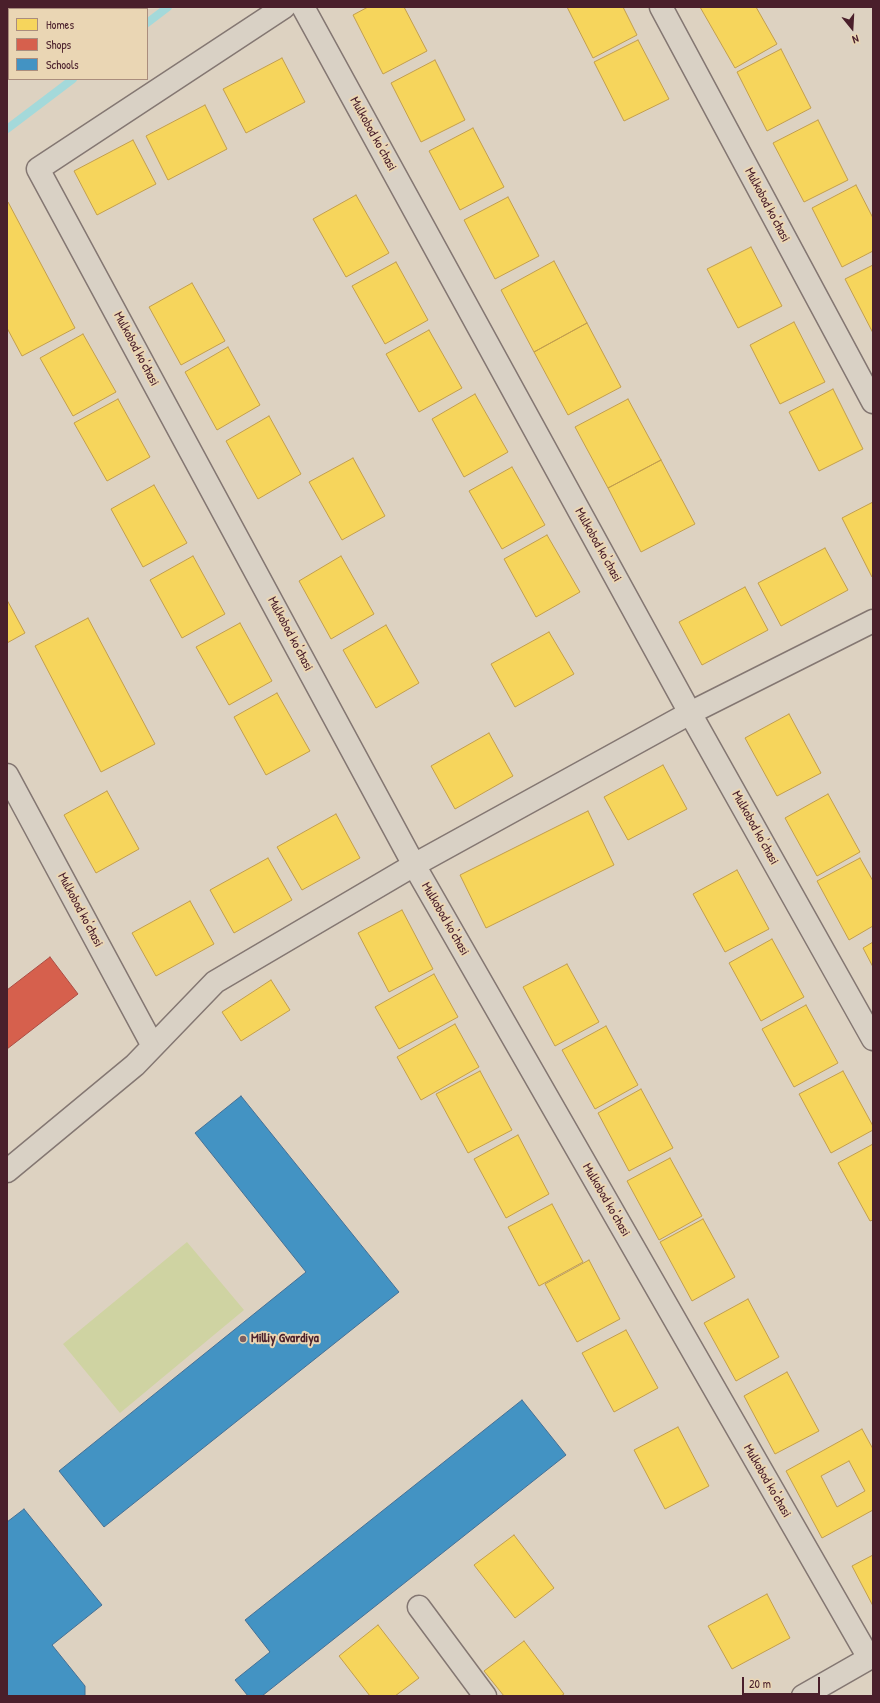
<!DOCTYPE html>
<style>
body{margin:0}
#map{position:relative;width:880px;height:1703px;overflow:hidden;background:#ddd2c1;font-family:"Patrick Hand",sans-serif}
canvas{display:block}
.frame{position:absolute;inset:0;border:8px solid #4a1f2b;pointer-events:none}
.legend{position:absolute;left:8px;top:8px;width:140px;height:72px;box-sizing:border-box;background:#ead6b4;border:1px solid #aa8d7d;margin:0;padding:5px 7px;list-style:none;font-size:12px;color:#4a1f2b}
.legend li{display:flex;align-items:center;gap:8px;height:20px}
.legend b{width:20px;border:1px solid #aa8d7d}
.north{position:absolute;left:832px;top:8px;width:40px;height:40px;-webkit-text-stroke:3px #ead6b4;paint-order:stroke;rotate:162deg;font-size:11px;font-weight:700;line-height:16px;text-align:center;color:#4a1f2b}
.north::after{content:'';display:block;margin:auto;width:14px;height:18px;background:#4a1f2b;clip-path:polygon(50% 0,100% 100%,50% 72%,0 100%)}
.scale{position:absolute;left:742px;top:1677px;width:78px;height:18px;box-sizing:border-box;border:2px solid #4a1f2b;border-top:0;padding-left:5px;font-size:12px;line-height:14px;white-space:nowrap;color:#4a1f2b;-webkit-text-stroke:3px #ead6b4;paint-order:stroke}
</style>
<div id="map">
<canvas width="880" height="1703"></canvas>
<div class="frame"></div>
<ul class="legend">
<li><b style="height:11px;background:#f6d55c"></b>Homes</li>
<li><b style="height:11px;background:#d6604d"></b>Shops</li>
<li><b style="height:11px;background:#4393c3"></b>Schools</li>
</ul>
<div class="north">N</div>
<div class="scale">20 m</div>
</div>
<script>
const ctx = document.querySelector('canvas').getContext('2d');
ctx.lineJoin = 'round';
function fillPath(path, color) { ctx.fillStyle = color; ctx.fill(path, 'evenodd'); }
const shape = rows => new Path2D(rows.map(r => 'M' + r).join(''));
function strokePath(path, color, width, dash) { ctx.strokeStyle = color; ctx.lineWidth = width; ctx.lineCap = dash ? 'butt' : 'round'; ctx.setLineDash(dash || []); ctx.stroke(path); }
function label(font, color, halo, rows, align = 'center') {
  ctx.font = font + ' "Patrick Hand",sans-serif'; ctx.lineWidth = 4; ctx.setLineDash([]); ctx.textBaseline = 'middle'; ctx.strokeStyle = halo; ctx.fillStyle = color; for (const [text, x, y, turn = 0] of rows) {
    ctx.save(); ctx.translate(x, y); ctx.rotate((+turn || 0) * Math.PI / 180); ctx.textAlign = isNaN(turn) ? turn : align; if (halo) ctx.strokeText(text, 0, 0); ctx.fillText(text, 0, 0); ctx.restore();
  }
}
fillPath(shape([
 [7,7,71,7,70,9,9,9,9,76,7,77],
 [187,1242,244,1310,120,1413,63,1344]
]), '#cfd3a2');
const homes = shape([
 [368,7,404,7,427,51,383,74,353,15,368,7],
 [567,7,623,7,637,35,593,58,567,7],
 [700,7,756,7,777,44,735,68,700,7],
 [638,40,669,99,624,121,594,62,638,40],
 [781,49,811,108,767,131,737,72,781,49],
 [282,58,305,102,246,133,223,89,282,58],
 [435,60,465,120,421,142,391,83,435,60],
 [205,105,227,149,168,180,146,136,205,105],
 [818,120,848,180,804,202,773,143,818,120],
 [473,128,504,187,460,210,429,151,473,128],
 [133,140,156,184,97,215,74,171,133,140],
 [856,185,873,218,873,251,842,267,812,208,856,185],
 [356,195,389,253,346,277,313,219,356,195],
 [508,197,539,256,495,279,464,220,508,197],
 [7,202,8,202,75,328,22,356,7,328,7,202],
 [751,247,782,306,738,328,707,269,751,247],
 [554,261,587,323,534,352,501,290,554,261],
 [396,262,428,320,385,344,352,286,396,262],
 [873,265,873,333,845,279,873,265],
 [192,283,225,341,181,365,149,307,192,283],
 [794,322,825,382,780,404,750,345,794,322],
 [587,323,621,387,568,415,534,352,587,323],
 [429,330,462,388,419,412,386,354,429,330],
 [83,334,116,392,73,416,40,358,83,334],
 [228,347,260,405,217,430,185,372,228,347],
 [833,389,863,449,819,471,789,412,833,389],
 [475,394,508,452,464,477,432,419,475,394],
 [118,399,150,457,107,481,74,423,118,399],
 [628,399,661,460,608,488,575,427,628,399],
 [269,416,301,474,258,499,226,441,269,416],
 [353,458,385,516,342,540,309,482,353,458],
 [661,460,695,524,641,552,608,488,661,460],
 [512,467,545,525,502,549,469,491,512,467],
 [154,485,187,543,143,567,111,509,154,485],
 [873,502,873,577,872,577,842,518,873,502],
 [547,535,580,592,536,617,504,559,547,535],
 [825,548,848,590,781,626,758,583,825,548],
 [193,556,225,614,182,638,150,580,193,556],
 [341,556,374,614,331,639,299,581,341,556],
 [745,587,768,630,702,665,679,622,745,587],
 [7,600,25,633,7,643,7,600],
 [88,618,155,744,101,772,35,646,88,618],
 [240,623,272,681,229,705,196,647,240,623],
 [386,625,419,683,376,708,343,650,386,625],
 [549,632,574,674,515,707,491,664,549,632],
 [277,693,310,751,266,775,234,717,277,693],
 [789,714,821,773,777,796,745,738,789,714],
 [489,733,513,776,455,809,431,766,489,733],
 [663,765,687,809,628,840,604,797,663,765],
 [107,791,139,849,96,873,64,815,107,791],
 [828,794,860,852,817,876,785,818,828,794],
 [588,811,614,865,486,928,460,875,588,811],
 [336,814,360,858,302,890,277,847,336,814],
 [268,858,292,900,234,933,210,890,268,858],
 [860,858,873,881,873,926,849,940,817,881,860,858],
 [737,870,769,929,725,952,693,894,737,870],
 [190,901,214,944,156,976,132,933,190,901],
 [402,910,433,969,389,992,358,933,402,910],
 [772,939,804,997,761,1021,729,963,772,939],
 [873,942,873,967,863,948,873,942],
 [567,964,599,1022,555,1046,523,987,567,964],
 [434,974,458,1017,399,1049,375,1007,434,974],
 [271,980,290,1010,241,1041,222,1012,271,980],
 [806,1005,838,1063,794,1087,762,1029,806,1005],
 [455,1024,479,1067,421,1100,397,1057,455,1024],
 [606,1026,638,1085,595,1109,562,1050,606,1026],
 [480,1071,512,1130,468,1153,436,1094,480,1071],
 [843,1071,873,1126,873,1130,831,1153,799,1094,843,1071],
 [641,1089,673,1148,629,1171,598,1113,641,1089],
 [518,1135,549,1194,506,1218,474,1159,518,1135],
 [873,1144,873,1220,870,1221,838,1163,873,1144],
 [670,1158,702,1216,659,1240,627,1181,670,1158],
 [552,1204,583,1262,539,1286,508,1227,552,1204],
 [703,1219,735,1277,692,1301,660,1242,703,1219],
 [589,1260,620,1319,577,1342,545,1284,589,1260],
 [748,1299,779,1357,736,1381,704,1323,748,1299],
 [626,1330,658,1388,614,1412,582,1353,626,1330],
 [787,1372,819,1431,775,1454,744,1396,787,1372],
 [678,1427,709,1486,665,1509,634,1450,678,1427],
 [862,1429,873,1449,873,1510,822,1538,786,1471,862,1429],
 [849,1461,865,1491,837,1507,821,1476,849,1461],
 [514,1535,554,1588,515,1618,474,1565,514,1535],
 [873,1555,873,1606,852,1566,873,1555],
 [767,1594,790,1638,732,1669,708,1626,767,1594],
 [378,1625,419,1678,395,1696,370,1696,339,1656,378,1625],
 [524,1641,564,1694,561,1696,504,1696,484,1671,524,1641]
]);
fillPath(homes, '#f6d55c');
strokePath(homes, '#c29e4d', 1);
const shops = shape([
 [50,957,78,994,7,1049,7,990,50,957]
]);
fillPath(shops, '#d6604d');
strokePath(shops, '#ac4c43', 1);
const schools = shape([
 [241,1096,399,1292,104,1527,59,1471,306,1272,195,1133,241,1096],
 [522,1400,566,1455,262,1696,248,1696,235,1680,270,1652,245,1620,522,1400],
 [24,1509,102,1605,52,1645,85,1686,85,1696,7,1696,7,1522,24,1509]
]);
fillPath(schools, '#4393c3');
strokePath(schools, '#457095', 1);
strokePath(shape([
 [147,23,168,7],
 [7,129,73,79]
]), '#a4d9da', 8);
const minor = shape([
 [284,7,38,169,414,865,869,1658],
 [303,7,690,713,873,1039],
 [661,7,873,402],
 [7,775,153,1046],
 [7,1171,135,1065,215,982,414,865,690,713,873,621],
 [419,1607,485,1696],
 [803,1696,873,1656]
]);
strokePath(minor, '#847772', 25);
strokePath(minor, '#d9d1c5', 22);
for (const [x, y, r, color] of [
 [243,1339,4,"#7d5e60"]
]) { const dot = new Path2D(); dot.arc(x, y, r, 0, 2 * Math.PI); ctx.fillStyle = color; ctx.fill(dot); strokePath(dot, '#ead6b4', 1.5); }
label('13px', '#4a1f2b', '#ead6b4', [
 ["Mulkobod ko'chasi",373,134,61],
 ["Mulkobod ko'chasi",767,205,62],
 ["Mulkobod ko'chasi",136,349,62],
 ["Mulkobod ko'chasi",598,545,61],
 ["Mulkobod ko'chasi",290,634,62],
 ["Mulkobod ko'chasi",755,828,61],
 ["Mulkobod ko'chasi",80,910,62],
 ["Mulkobod ko'chasi",445,919,60],
 ["Mulkobod ko'chasi",606,1200,60],
 ["Mulkobod ko'chasi",767,1481,60]
]);
label('bold 13px', '#4a1f2b', '#ead6b4', [
 ["Milliy Gvardiya",251,1339]
], 'left');
</script>
